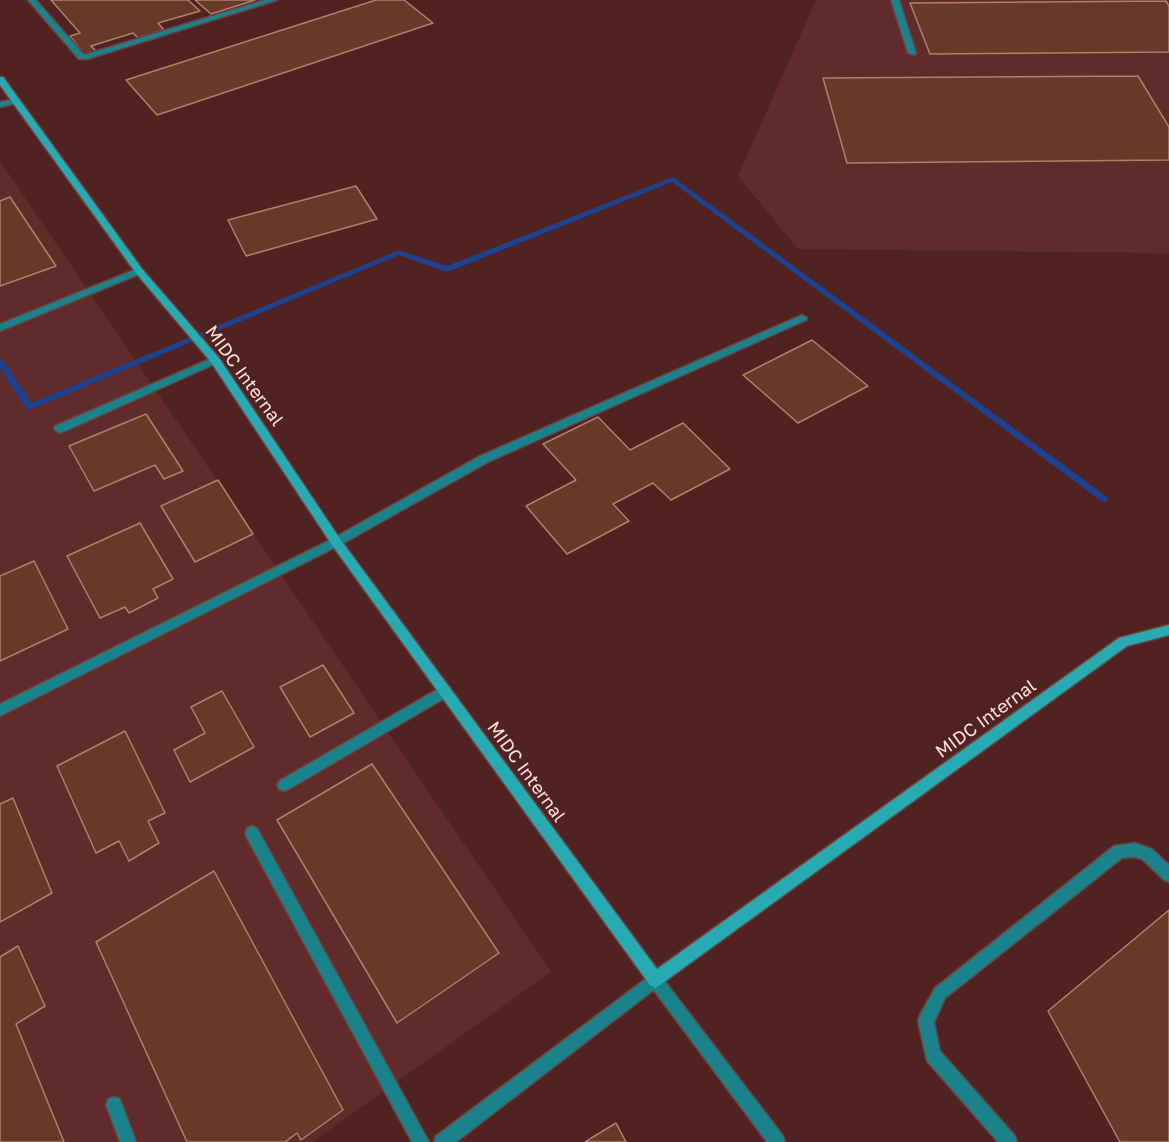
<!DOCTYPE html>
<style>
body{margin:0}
canvas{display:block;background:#512222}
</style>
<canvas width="1169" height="1142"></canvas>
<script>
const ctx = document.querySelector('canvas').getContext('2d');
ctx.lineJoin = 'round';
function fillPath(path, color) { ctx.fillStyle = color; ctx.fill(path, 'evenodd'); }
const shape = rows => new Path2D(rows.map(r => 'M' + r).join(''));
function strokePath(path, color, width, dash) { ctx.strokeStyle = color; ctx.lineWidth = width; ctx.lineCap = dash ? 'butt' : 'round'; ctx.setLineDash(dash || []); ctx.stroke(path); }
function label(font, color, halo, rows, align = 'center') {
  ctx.font = font + ' "Golos Text",sans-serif'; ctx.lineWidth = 4.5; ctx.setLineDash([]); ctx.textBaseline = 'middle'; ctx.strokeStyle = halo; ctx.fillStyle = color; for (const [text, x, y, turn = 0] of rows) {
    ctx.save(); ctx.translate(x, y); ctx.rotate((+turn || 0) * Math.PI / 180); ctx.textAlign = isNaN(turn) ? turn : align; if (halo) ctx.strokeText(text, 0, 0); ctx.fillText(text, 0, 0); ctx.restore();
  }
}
fillPath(shape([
 [816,0,1169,0,1169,253,798,249,738,176],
 [0,161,551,972,312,1142,0,1142]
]), '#622b2b');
fillPath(shape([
 [673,177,1107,497,1108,499,1107,501,1101,501,672,182,450,271,444,271,399,255,29,410,26,409,0,368,0,359,3,360,31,403,397,251,401,251,447,266,673,177]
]), '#1d4290');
const building = shape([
 [51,0,188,0,200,11,158,23,164,30,138,38,133,33,91,46,97,52,84,55,70,36,80,33,51,0],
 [195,0,255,0,211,14,195,0],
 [376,0,404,0,433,23,157,115,126,80,376,0],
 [1166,1,1169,6,1169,52,930,54,910,3,1166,1],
 [1138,76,1169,127,1169,160,847,163,823,78,1138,76],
 [356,186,377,219,246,256,228,220,356,186],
 [10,197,56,266,0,286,0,201,10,197],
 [812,340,868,386,798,423,743,375,812,340],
 [146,414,183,471,164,479,155,465,94,491,69,446,146,414],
 [598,417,630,450,683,423,730,469,671,500,653,483,613,504,629,521,567,554,526,506,576,480,543,444,598,417],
 [218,480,253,534,195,562,161,506,218,480],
 [140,523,173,579,153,589,158,598,129,613,125,607,100,618,67,556,140,523],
 [34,561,68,629,0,661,0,576,34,561],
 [323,665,354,713,310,737,280,687,323,665],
 [222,691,254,747,190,782,174,750,205,733,191,707,222,691],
 [125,731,165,813,148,821,159,843,129,861,119,841,96,853,57,766,125,731],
 [372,764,499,953,397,1023,277,820,372,764],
 [13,798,52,893,0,922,0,804,13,798],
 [214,871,343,1110,301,1140,297,1133,285,1142,187,1142,96,942,214,871],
 [1169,910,1169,1142,1120,1142,1048,1011,1169,910],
 [18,946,45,1006,16,1024,64,1142,0,1142,0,957,18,946],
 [616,1123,626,1142,585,1142,616,1123]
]);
fillPath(building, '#663a27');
strokePath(building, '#b27f6b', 1.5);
const lane = shape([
 [28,0,36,0,84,55,265,0,277,0,87,59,79,59,28,0],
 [891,0,899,0,916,53,915,55,908,53,891,0],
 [445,685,450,687,451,691,450,695,289,789,284,791,279,789,277,785,279,781,445,685],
 [252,826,257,828,429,1142,412,1142,247,838,245,833,247,828,252,826],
 [1135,843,1152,849,1169,865,1169,882,1164,880,1142,859,1135,857,1122,858,945,998,934,1022,940,1051,1015,1136,1017,1142,998,1142,927,1061,918,1021,920,1015,935,988,1114,846,1135,843],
 [655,972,660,975,783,1136,785,1142,767,1142,650,985,647,980,650,975,655,972]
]);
const street = shape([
 [15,99,18,99,18,103,0,107,0,102,15,99],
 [139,268,144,271,142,273,0,331,0,324,139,268],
 [802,315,807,318,806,320,488,462,340,545,0,716,0,704,332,539,480,456,802,315],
 [215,357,220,360,219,362,63,432,59,433,54,429,55,426,215,357],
 [655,972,660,975,663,980,660,985,456,1142,434,1142,436,1136,655,972],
 [114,1097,120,1099,136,1142,120,1142,106,1105,108,1099,114,1097]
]);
const secondary = shape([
 [0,77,3,77,142,269,219,358,340,539,657,969,1119,638,1169,625,1169,635,1127,646,660,985,655,988,650,985,332,545,211,362,136,273,0,85,0,77]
]);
strokePath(lane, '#6d4040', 3);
strokePath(street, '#6d4040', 3);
strokePath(secondary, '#6d4040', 3);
fillPath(lane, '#1a828a');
fillPath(street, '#1a828a');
fillPath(secondary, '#28aab3');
label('18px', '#fedfdc', '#512222', [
 ["MIDC Internal",244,376,54],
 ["MIDC Internal",986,719,-36],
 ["MIDC Internal",526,772,54]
]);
</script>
